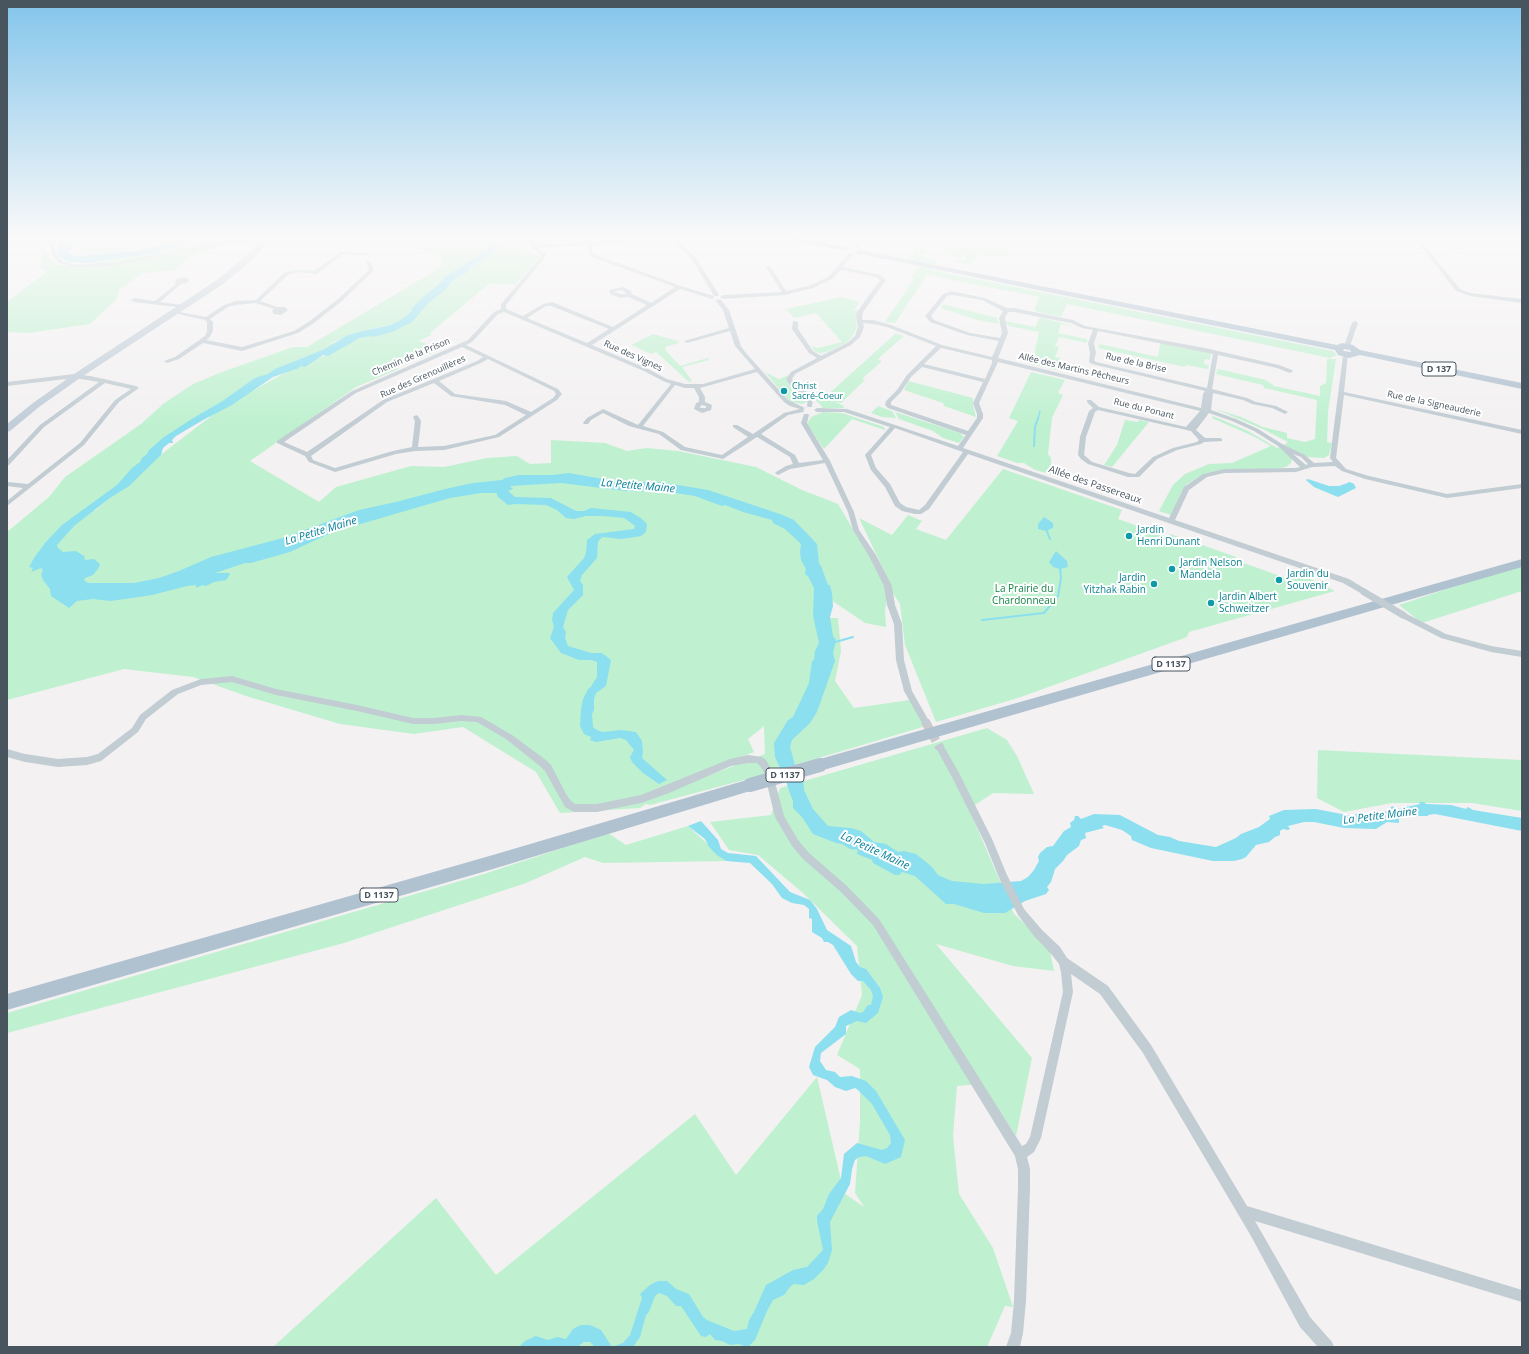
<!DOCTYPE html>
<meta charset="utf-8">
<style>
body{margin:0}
#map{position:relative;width:1529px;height:1354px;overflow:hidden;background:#f3f1f1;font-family:"Open Sans",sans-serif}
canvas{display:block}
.frame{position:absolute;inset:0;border:8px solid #48555f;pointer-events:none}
</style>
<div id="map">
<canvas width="1529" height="1354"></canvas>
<div class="frame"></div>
</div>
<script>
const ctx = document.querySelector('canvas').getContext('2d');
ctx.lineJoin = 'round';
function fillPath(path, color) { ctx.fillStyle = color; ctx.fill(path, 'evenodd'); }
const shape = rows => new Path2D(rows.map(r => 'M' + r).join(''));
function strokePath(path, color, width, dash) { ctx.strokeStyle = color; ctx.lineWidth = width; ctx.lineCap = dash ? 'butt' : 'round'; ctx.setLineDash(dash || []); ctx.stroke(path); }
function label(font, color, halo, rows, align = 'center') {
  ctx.font = font + ' "Open Sans",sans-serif'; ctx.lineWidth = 4; ctx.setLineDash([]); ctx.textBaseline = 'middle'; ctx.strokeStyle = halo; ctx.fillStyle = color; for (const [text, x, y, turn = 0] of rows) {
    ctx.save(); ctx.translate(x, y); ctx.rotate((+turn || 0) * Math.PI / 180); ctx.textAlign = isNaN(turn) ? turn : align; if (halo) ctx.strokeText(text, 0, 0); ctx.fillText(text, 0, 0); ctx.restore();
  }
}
fillPath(shape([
 [27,236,42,236,50,258,58,265,87,264,140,256,168,250,191,242,228,236,265,236,220,243,214,249,189,257,176,270,143,273,119,290,116,300,90,324,29,333,7,332,7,302,48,271,39,268,43,252],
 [78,236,193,236,148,247,107,253,83,252,78,246],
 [367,236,528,236,519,247,542,256,515,285,490,283,430,333,432,335,418,341,433,346,433,353,393,367,387,365,399,369,356,387,250,461,319,502,336,487,411,466,444,467,487,458,517,456,530,464,551,463,551,440,605,443,627,451,646,448,678,451,756,467,802,490,838,504,857,536,888,579,859,518,892,535,908,515,922,521,916,529,946,540,1003,469,1122,510,1118,519,1168,537,1170,534,1194,542,1236,557,1235,560,1289,579,1292,570,1335,591,1189,632,1187,637,1018,698,936,722,905,645,900,604,889,587,885,610,886,627,865,623,815,589,814,618,838,618,841,651,835,681,854,708,910,700,926,726,755,777,650,805,646,804,640,808,560,813,536,772,463,727,414,734,340,724,246,696,193,677,124,669,7,700,7,532,49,497,65,477,141,424,163,404,193,384,222,372,293,347,307,347,441,267,441,257,397,242],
 [389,325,359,339,345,340,326,345,359,332],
 [338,350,290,370,224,407,281,369],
 [219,410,145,467,149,458,188,424],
 [139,472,96,510,87,511],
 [764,726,765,754,660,794,678,780,754,752,748,739],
 [954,236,1011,236,1007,248,1009,256,991,257,978,254,970,265,954,261,956,259,965,260,967,257,962,255,960,258,943,254,947,245,930,243,928,248,920,245,919,248,931,253,919,255,938,262,935,265,907,258,924,238,949,243],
 [1417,236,1465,238,1467,241,1462,243,1472,246,1455,251,1424,242],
 [918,266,931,268,931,270,1333,351,1337,355,1330,358,1067,304,1061,317,1034,311,1039,297,927,275,895,323,885,322,914,279,910,278],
 [841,297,860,302,854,310,858,311,856,315,857,328,852,337,846,343,827,352,819,353,814,351,812,346,818,348,842,342,816,313,794,318,786,309],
 [943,304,997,318,999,324,977,320,941,308],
 [1040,317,1077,327,1061,324,1058,333,1087,339,1087,343,1059,337,1055,346,1059,347,1055,357,1060,358,1057,370,1032,364,1039,332,1008,326,1006,321,1035,327],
 [896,333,904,336,878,359,882,361,862,379,865,380,841,403,823,399],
 [653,334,678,341,679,343,665,347,667,352,680,366,708,358,709,360,682,367,692,381,689,382,656,352,651,354,631,345],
 [1162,343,1185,349,1186,347,1209,352,1211,354,1210,360,1205,359,1204,364,1209,365,1208,369,1186,365,1185,367,1098,348,1100,344,1158,357,1160,344],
 [1327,359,1336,359,1328,412,1327,442,1332,443,1329,455,1324,458,1308,457,1284,445,1288,442,1263,429,1215,409,1241,417,1263,427,1287,433,1287,438,1305,442,1315,439,1317,400,1264,388,1263,385,1216,374,1218,369,1266,380,1274,386,1320,396,1320,386,1326,383],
 [765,372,779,379,789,375,788,384,792,389,807,397,809,401,802,404,790,402],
 [1031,372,1065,380,1058,393,1063,395,1052,418,1048,454,1051,458,1051,474,1035,470,1024,463,1017,463,997,456,1018,421,1009,418],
 [908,381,973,398,973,405,976,417,944,406,943,403,904,390],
 [814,396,822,400,833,401,844,406,843,408,822,408,821,405,816,401],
 [878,406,892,411,896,418,882,417,871,413],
 [823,412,842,413,884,427,885,430,852,419,824,449,807,424,811,417],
 [895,412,960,433,964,437,959,443,943,438,933,431,899,419],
 [1213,416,1248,431,1277,448,1280,447,1290,455,1292,460,1291,463,1286,467,1274,469,1224,469,1204,474,1187,484,1181,493,1171,515,1159,511,1173,485,1185,474,1209,464,1232,463,1271,446,1253,436,1212,418],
 [1125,420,1138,422,1139,420,1149,422,1112,467,1104,465,1117,445],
 [1522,566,1522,591,1422,623,1399,605,1501,571],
 [987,728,1007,740,1017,756,1034,794,993,793,969,809,1014,914,1049,946,1054,971,1013,966,936,944,1032,1058,1016,1136,982,1084,957,1086,953,1136,959,1194,993,1248,1013,1307,1005,1306,987,1347,273,1347,436,1198,496,1275,695,1114,736,1175,817,1077,844,1193,864,1207,855,1193,860,1122,860,1069,837,1055,862,995,857,946,803,893,758,855,729,850,710,822,771,815,780,788],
 [1318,750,1522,760,1522,811,1472,803,1392,803,1344,812,1317,798],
 [688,826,726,861,603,863,585,857,526,883,344,943,7,1033,7,1013,484,874,608,833,626,845]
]), '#bff1d0');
fillPath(shape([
 [59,236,76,237,76,242,69,252,73,255,79,256,140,250,191,236,229,236,189,242,151,254,88,263,70,262,58,257,57,253,60,239,62,237],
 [491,236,501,236,498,246,492,254,472,266,467,272,453,280,445,290,429,302,412,322,392,332,373,337,370,336,360,338,328,356,323,355,305,367,300,366,299,368,273,377,232,405,203,420,176,436,172,440,173,443,169,443,163,448,161,455,129,486,110,498,74,526,57,545,58,548,63,552,76,551,84,556,85,560,94,559,100,564,98,569,93,575,85,578,84,580,88,583,134,583,159,578,179,571,211,557,283,538,359,510,396,502,445,489,473,483,502,480,505,478,519,475,553,475,569,473,620,482,659,482,708,490,780,514,794,520,817,544,819,563,821,566,828,585,830,585,832,593,833,606,830,617,833,636,836,640,833,653,835,661,817,712,810,723,792,740,790,747,795,765,803,776,804,790,813,809,828,826,851,828,861,831,874,842,886,844,898,852,904,851,916,854,931,866,938,875,952,881,984,884,1021,881,1028,877,1034,870,1039,861,1038,857,1040,853,1047,847,1053,846,1064,831,1071,827,1070,823,1074,820,1075,816,1078,816,1081,819,1094,814,1120,815,1158,835,1170,837,1179,841,1216,847,1236,838,1241,834,1259,827,1270,819,1269,816,1284,810,1316,809,1352,816,1358,813,1368,815,1388,811,1392,806,1397,809,1420,804,1419,802,1424,802,1426,804,1451,805,1466,809,1468,807,1473,810,1522,818,1522,831,1435,814,1428,815,1428,816,1412,816,1399,819,1399,823,1387,822,1376,829,1344,828,1314,822,1304,822,1288,826,1290,829,1288,830,1283,829,1280,831,1280,835,1275,837,1269,842,1256,845,1246,857,1242,859,1234,861,1213,861,1151,848,1132,840,1131,836,1122,830,1105,825,1102,826,1104,828,1085,833,1086,838,1081,840,1079,846,1067,855,1063,861,1055,869,1051,882,1047,887,1049,890,1046,894,1025,901,1005,913,984,913,954,904,946,904,915,876,902,872,899,875,895,875,873,863,872,860,857,854,858,850,850,849,842,844,836,843,813,834,802,817,793,808,793,801,789,791,786,781,775,757,774,743,788,720,793,717,809,683,812,661,814,660,815,651,819,643,813,616,814,588,808,576,805,574,806,569,801,560,800,552,801,544,785,529,773,523,772,520,743,512,725,505,722,506,695,496,669,492,626,491,561,483,510,486,513,489,508,491,515,497,551,498,576,511,584,511,591,508,631,512,642,519,647,524,646,532,641,536,621,539,603,537,600,539,598,542,597,558,582,575,580,581,583,585,583,595,568,610,563,627,566,632,565,638,568,646,591,653,602,653,611,660,606,686,596,693,594,699,594,710,592,714,593,727,597,730,603,732,621,730,636,732,642,741,643,752,642,758,667,780,659,784,643,773,632,762,630,757,634,750,626,740,620,738,596,742,590,740,591,737,584,734,580,726,581,709,583,699,588,689,590,688,597,677,597,662,592,660,579,660,561,653,550,638,554,627,552,620,553,613,574,590,567,577,584,558,586,553,587,540,595,534,634,529,635,526,634,525,624,518,602,516,586,516,574,519,566,518,557,510,546,505,515,504,508,505,497,496,497,493,481,493,450,498,333,532,290,552,251,563,245,563,215,573,230,573,229,576,226,580,214,582,206,586,202,585,196,588,196,585,187,586,152,595,125,599,110,601,93,599,77,601,69,608,51,596,50,589,43,580,41,574,43,571,41,568,31,572,33,568,29,567,34,558,45,543,62,525,117,485,132,468,140,462,142,458,147,454,149,450,164,437,195,417,221,402,255,378,268,374,275,369,325,349,346,336,358,332,391,325,401,320,411,312,413,307,425,295,437,286,445,277,488,249],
 [1308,479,1329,486,1339,486,1350,482,1354,484,1356,488,1338,497,1314,487,1306,480],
 [1044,517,1053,523,1053,528,1046,531,1038,529,1038,524],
 [1056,551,1067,561,1068,567,1060,569,1053,567,1049,562],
 [701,821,718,840,721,849,728,853,756,856,790,892,810,900,817,909,827,930,851,946,856,962,860,967,866,969,880,988,883,997,878,1013,866,1023,857,1021,846,1026,846,1034,821,1053,820,1061,826,1070,835,1072,840,1077,852,1076,866,1081,876,1091,905,1140,901,1157,885,1164,866,1156,859,1157,855,1160,852,1169,850,1184,830,1222,832,1250,828,1263,823,1270,814,1279,804,1285,794,1284,790,1287,784,1295,773,1300,767,1311,755,1340,748,1347,738,1344,730,1345,722,1341,715,1340,710,1334,706,1337,701,1336,681,1306,676,1306,667,1296,659,1293,655,1296,649,1312,646,1315,640,1337,633,1347,612,1347,623,1343,630,1335,642,1298,640,1294,650,1285,658,1281,667,1281,676,1289,689,1294,703,1317,707,1320,734,1331,747,1329,749,1320,754,1312,766,1285,793,1270,807,1267,823,1250,817,1221,817,1216,823,1209,829,1194,841,1178,844,1154,857,1143,882,1150,887,1148,891,1143,890,1135,872,1104,858,1090,855,1088,846,1091,835,1087,827,1080,813,1075,809,1067,815,1047,835,1027,839,1017,851,1010,860,1013,863,1012,868,1005,871,1005,873,996,871,990,863,981,858,981,851,974,833,945,828,942,824,942,822,938,812,932,812,919,809,918,809,909,804,905,792,903,782,898,772,884,750,863,726,861,717,855,709,847,705,839,688,826],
 [581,1325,590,1325,601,1330,612,1347,595,1347,590,1342,584,1342,577,1347,519,1347,525,1341,536,1336,548,1340,557,1337,566,1339,573,1329]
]), '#8bdfef');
strokePath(shape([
 [1038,419,1040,411]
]), '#8bdfef', 1.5);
strokePath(shape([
 [1034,446,1035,427,1038,418],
 [1046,529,1050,539],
 [982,620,1044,613,1058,596,1061,578,1060,566],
 [832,643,853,637]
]), '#8bdfef', 2);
strokePath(shape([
 [925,721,940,748]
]), '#c8cacc', 9, [9, 4.5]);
fillPath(shape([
 [42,236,46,236,53,242,57,256,63,261,77,265,116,263,224,242,295,236,309,236,307,237,224,244,116,265,77,267,59,263,53,256,49,243,42,236],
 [534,236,538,236,535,242,535,245,616,241,635,236,641,236,641,237,616,243,592,245,592,253,596,255,681,286,714,296,714,298,712,299,680,289,592,345,648,369,667,379,685,384,703,384,755,369,735,346,730,331,687,343,684,341,729,328,723,310,715,300,720,299,729,310,741,346,745,352,788,400,805,408,803,410,804,411,803,412,788,415,761,434,795,455,799,463,823,460,801,423,804,414,808,414,809,415,807,423,830,461,854,512,859,530,876,555,892,586,895,605,902,624,904,660,912,691,929,721,928,723,925,724,922,723,904,691,896,660,894,624,887,605,884,586,869,556,853,530,848,512,825,463,790,469,778,475,775,473,776,472,786,466,793,464,790,457,757,437,723,459,681,450,659,434,629,426,603,413,591,420,588,424,584,424,583,423,587,418,603,409,638,425,671,384,663,381,644,371,504,312,498,314,472,342,466,345,558,389,562,394,557,400,499,437,444,450,415,451,396,454,335,472,309,462,305,456,277,443,277,441,352,391,468,340,494,312,501,309,501,304,542,256,531,247,531,242,534,236],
 [588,245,588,253,592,257,675,287,651,303,632,294,631,291,623,287,609,290,610,294,621,298,628,297,647,305,613,327,552,302,543,304,523,316,506,309,506,305,546,256,546,253,538,248,588,245],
 [621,290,626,293,626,294,621,294,614,292,621,290],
 [546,306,551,306,609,329,587,343,527,318,546,306],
 [462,347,483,357,477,361,383,400,307,452,284,442,356,393,462,347],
 [488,359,554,391,556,394,553,398,531,412,506,401,455,394,439,381,481,363,488,359],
 [757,372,784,402,790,406,800,409,784,413,753,434,737,425,733,425,733,427,748,437,722,455,685,447,663,432,643,426,675,385,685,388,694,388,699,397,699,402,696,403,694,409,702,413,711,410,712,405,705,402,705,397,700,388,757,372],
 [434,383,451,396,505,405,526,415,495,435,444,446,418,447,421,421,418,416,416,415,413,417,415,421,412,447,393,451,335,468,313,460,311,456,387,402,434,383],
 [701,405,706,406,706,408,700,408,701,405],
 [668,236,672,236,695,256,719,295,718,296,714,296,691,258,668,236],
 [863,236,867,236,858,248,854,248,854,247,863,236],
 [1413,236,1417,236,1460,289,1471,293,1522,299,1522,303,1470,296,1456,291,1413,236],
 [341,252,367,253,369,254,367,255,344,254,317,274,298,272,289,274,260,301,277,307,285,307,288,310,287,311,281,315,274,314,272,311,274,309,256,303,236,305,228,307,210,319,213,322,213,331,209,338,206,340,242,347,294,331,310,321,338,299,369,270,366,262,370,261,373,267,373,271,342,301,314,323,298,333,242,351,203,343,179,359,167,363,164,361,175,357,205,336,207,331,207,322,205,320,174,313,174,311,206,317,224,305,236,301,256,300,285,272,298,270,314,271,341,252],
 [849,253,853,254,843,267,880,275,886,280,863,312,862,320,873,320,891,325,942,345,992,357,999,341,967,335,930,322,925,316,926,315,943,294,952,291,985,298,1007,308,1014,308,1073,320,1085,326,1205,348,1279,365,1292,370,1293,371,1290,373,1277,368,1218,355,1212,389,1247,398,1256,402,1276,406,1288,412,1285,414,1283,413,1272,408,1252,404,1243,400,1213,393,1211,410,1236,419,1258,429,1282,444,1305,455,1314,463,1333,462,1330,458,1343,355,1348,354,1344,392,1522,430,1522,434,1344,395,1336,458,1346,469,1369,476,1447,494,1522,484,1522,488,1447,498,1365,479,1342,471,1335,466,1312,467,1296,472,1224,473,1207,477,1189,490,1175,520,1349,579,1367,590,1368,592,1364,595,1343,583,968,454,929,509,921,514,915,514,902,511,895,506,885,487,871,470,865,455,890,427,844,412,817,412,814,410,817,408,847,409,958,446,966,435,888,408,885,405,886,401,897,390,907,375,936,346,887,327,873,324,863,323,864,327,860,337,851,345,795,374,792,379,794,384,813,396,812,407,808,407,807,406,808,398,790,386,786,379,791,372,817,358,809,353,792,329,793,321,798,322,798,329,813,351,821,356,847,343,855,336,858,327,856,316,857,312,880,280,876,277,841,270,832,279,813,288,785,295,723,299,720,297,723,295,782,292,766,267,768,266,770,266,786,291,809,286,828,277,849,253],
 [952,295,982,300,1003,311,999,318,1002,333,1000,338,970,333,934,320,931,316,947,296,952,295],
 [1008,312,1014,312,1071,323,1082,328,1093,330,1088,343,1090,353,1089,362,1092,364,1205,391,1203,394,1201,408,998,358,1008,333,1005,318,1008,312],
 [1098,331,1213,354,1207,388,1096,362,1094,360,1096,353,1094,343,1098,331],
 [941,348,992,360,992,363,985,379,924,364,941,348],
 [998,362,1200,411,1186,427,1099,407,1091,400,1087,400,1087,402,1093,408,1089,411,1080,437,1078,455,1081,459,1088,464,1128,477,1139,477,1157,459,1177,450,1201,444,1204,442,1222,441,1222,439,1220,438,1205,438,1196,430,1209,413,1232,421,1254,431,1278,446,1300,467,1296,468,1224,469,1203,474,1184,487,1169,518,963,448,983,418,983,414,979,403,998,362],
 [922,367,983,382,973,403,977,414,977,418,968,431,891,405,891,402,901,392,911,377,922,367],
 [1098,410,1191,431,1199,440,1197,442,1173,448,1153,457,1135,474,1129,473,1092,462,1084,455,1086,437,1095,412,1098,410],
 [895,428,963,452,925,505,919,510,906,507,900,503,890,484,876,468,871,455,895,428],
 [1293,454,1301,457,1308,464,1306,465,1293,454],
 [184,277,190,280,187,283,181,284,160,302,183,305,186,307,185,308,134,302,131,300,134,298,155,301,176,284,174,283,177,279,184,277],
 [1355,321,1358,323,1350,346,1345,347,1344,346,1352,323,1355,321],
 [74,374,90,376,136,386,139,388,119,402,84,445,7,506,7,501,23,488,7,486,7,482,28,484,80,443,115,400,131,389,105,383,44,427,9,465,7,466,7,460,40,425,99,382,74,378,7,386,7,382,74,374],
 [1403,612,1446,634,1491,646,1522,651,1522,657,1491,652,1441,638,1400,617,1399,615,1403,612],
 [232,676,276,689,357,705,413,718,434,718,461,715,481,717,512,735,546,760,551,765,566,794,571,801,575,804,597,804,641,795,730,759,748,755,762,757,766,760,772,771,784,816,798,840,809,853,847,886,879,919,1022,1146,1026,1144,1030,1137,1063,992,1061,972,1059,964,1052,955,1034,936,1018,915,1000,880,985,843,952,777,936,748,937,745,940,744,943,745,958,771,992,839,1007,875,1024,909,1042,930,1060,947,1067,958,1108,986,1151,1045,1247,1206,1522,1290,1522,1302,1255,1221,1310,1317,1332,1342,1334,1347,1318,1347,1300,1327,1251,1236,1143,1053,1100,994,1071,974,1073,992,1041,1138,1034,1152,1027,1157,1030,1169,1030,1188,1026,1301,1023,1333,1020,1347,1006,1347,1011,1333,1014,1301,1018,1188,1018,1169,1015,1156,873,925,841,892,803,859,792,846,775,817,764,772,760,766,757,763,748,763,731,766,669,793,641,803,597,812,574,812,565,807,545,771,540,766,506,739,477,722,461,721,434,724,413,724,357,711,276,695,232,682,201,685,178,694,146,719,138,732,101,761,87,765,58,767,25,762,7,757,7,749,25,754,58,759,87,757,98,754,132,728,140,715,172,690,201,679,232,676]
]), '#c1ccd3');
fillPath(shape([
 [266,236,273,236,253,259,223,284,80,378,39,407,10,431,7,432,7,424,33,403,74,374,217,280,247,255,266,236]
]), '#c1cdd8');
fillPath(shape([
 [775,236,789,236,846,247,850,249,846,251,779,238,775,236],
 [857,250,860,250,1337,345,1342,343,1353,345,1360,350,1522,383,1522,389,1360,355,1349,358,1338,355,1335,350,860,254,857,254,857,250],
 [1343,349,1350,350,1351,352,1344,351,1343,349],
 [1522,559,1522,567,820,771,815,769,813,765,815,761,820,759,1522,559],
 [750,779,755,781,757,785,755,789,750,791,493,869,7,1010,7,994,493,855,750,779]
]), '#b0c1d0');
strokePath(shape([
 [1364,592,1403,615]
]), '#c1ccd3', 7);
strokePath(shape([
 [750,785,820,765]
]), '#b0c1d0', 14);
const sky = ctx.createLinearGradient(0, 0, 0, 425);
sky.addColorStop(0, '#83c5eb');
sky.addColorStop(0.56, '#faf9f9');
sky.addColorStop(1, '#faf9f900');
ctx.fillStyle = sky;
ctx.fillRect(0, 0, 1529, 425);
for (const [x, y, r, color] of [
 [784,391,4,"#0f9aa8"],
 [1129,536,4,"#0f9aa8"],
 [1172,569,4,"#0f9aa8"],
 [1279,580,4,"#0f9aa8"],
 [1154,584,4,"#0f9aa8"],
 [1211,603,4,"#0f9aa8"]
]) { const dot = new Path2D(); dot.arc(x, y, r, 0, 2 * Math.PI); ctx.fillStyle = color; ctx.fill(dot); strokePath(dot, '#fff', 1.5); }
label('9px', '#48555f', '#fff', [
 ["Rue des Vignes",633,356,24],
 ["Chemin de la Prison",411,357,-23],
 ["Rue de la Brise",1136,363,13],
 ["Allée des Martins Pêcheurs",1074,369,13],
 ["Rue des Grenouillères",423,377,-24],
 ["Rue de la Signeauderie",1434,404,12],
 ["Rue du Ponant",1144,409,14]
]);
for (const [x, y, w] of [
 [1439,369,34],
 [1171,664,38],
 [785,775,38],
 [379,895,38]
]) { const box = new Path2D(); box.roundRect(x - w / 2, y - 7, w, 14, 3); ctx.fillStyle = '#fff'; ctx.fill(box); strokePath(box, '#48555f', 1); }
label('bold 9px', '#48555f', null, [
 ["D 137",1439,369],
 ["D 1137",1171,664],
 ["D 1137",785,775],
 ["D 1137",379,895]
]);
label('9px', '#0d838f', '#fff', [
 ["Christ",792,386],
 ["Sacré-Coeur",792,396]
], 'left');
label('10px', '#48555f', '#fff', [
 ["Allée des Passereaux",1095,485,19]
]);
label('10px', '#0d838f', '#fff', [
 ["Jardin",1137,530],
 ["Henri Dunant",1137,542],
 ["Jardin Nelson",1180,563],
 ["Mandela",1180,575],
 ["Jardin du",1287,574],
 ["Souvenir",1287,586],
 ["Jardin",1146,578,"right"],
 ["Yitzhak Rabin",1146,590,"right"],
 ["Jardin Albert",1219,597],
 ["Schweitzer",1219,609]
], 'left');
label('10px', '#158447', '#fff', [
 ["La Prairie du",1024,589],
 ["Chardonneau",1024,601]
]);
label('italic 11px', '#098199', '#fff', [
 ["La Petite Maine",638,486,5],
 ["La Petite Maine",321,531,-17],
 ["La Petite Maine",1380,816,-7],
 ["La Petite Maine",875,851,25]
]);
</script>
